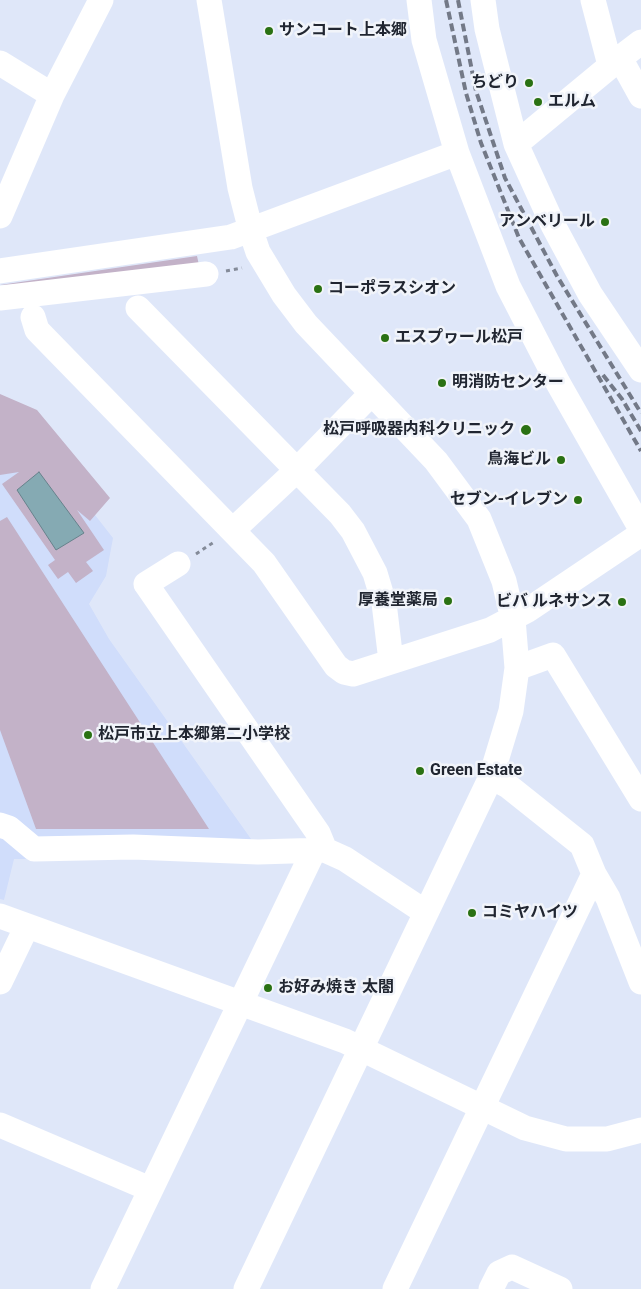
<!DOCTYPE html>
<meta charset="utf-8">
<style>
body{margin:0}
canvas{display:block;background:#dfe7f9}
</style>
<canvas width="641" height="1289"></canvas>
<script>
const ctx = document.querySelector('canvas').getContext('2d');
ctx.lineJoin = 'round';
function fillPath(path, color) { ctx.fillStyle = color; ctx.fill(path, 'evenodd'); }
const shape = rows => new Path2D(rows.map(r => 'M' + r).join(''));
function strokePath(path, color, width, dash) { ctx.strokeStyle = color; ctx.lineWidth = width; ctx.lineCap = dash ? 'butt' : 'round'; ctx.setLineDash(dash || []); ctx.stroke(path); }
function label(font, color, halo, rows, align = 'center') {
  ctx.font = font + ' Roboto,"Noto Sans JP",sans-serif'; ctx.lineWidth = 5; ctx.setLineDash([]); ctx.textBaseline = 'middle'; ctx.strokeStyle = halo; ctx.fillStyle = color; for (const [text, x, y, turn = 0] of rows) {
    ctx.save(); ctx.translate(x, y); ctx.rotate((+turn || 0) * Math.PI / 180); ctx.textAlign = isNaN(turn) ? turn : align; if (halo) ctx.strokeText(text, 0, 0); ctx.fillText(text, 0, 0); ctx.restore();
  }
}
fillPath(shape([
 [0,410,16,414,113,538,106,576,89,604,109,639,256,846,255,858,14,859,4,900,0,899]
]), '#d0ddfb');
fillPath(shape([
 [197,256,202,279,0,285],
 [0,394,37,410,110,498,90,521,77,510,104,550,86,562,93,571,76,583,68,572,58,579,48,565,55,560,2,484,19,472,0,475],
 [7,517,209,829,36,829,0,730,0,521]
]), '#c3b2c8');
const water = shape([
 [39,472,84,533,56,550,17,490,39,472]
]);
fillPath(water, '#85aab3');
strokePath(water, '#67828c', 1);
strokePath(shape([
 [226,271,242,268],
 [196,554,214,542]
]), '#848b99', 3, [4, 4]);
strokePath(shape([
 [209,0,240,188,251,231,258,252,284,295,306,324,436,461,479,519,504,581,513,619,517,668,511,711,491,777,246,1289],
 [419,0,424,40,457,153,508,286,558,383,641,529],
 [483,0,487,29,516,144,553,225,590,294,641,370],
 [593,0,610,65],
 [641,42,620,58,641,96],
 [0,63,52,95,101,0],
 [516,144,620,58],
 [0,216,52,95],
 [0,271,231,237,457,153],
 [0,298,206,274],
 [138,308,340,514,353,531,375,573,384,603,391,661],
 [33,317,37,330,264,563,336,666,344,672,353,674,490,630,528,610,641,534],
 [233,530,296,471,371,394],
 [178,564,146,584,300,807,318,833,325,850],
 [517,668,553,655,641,799],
 [0,825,9,828,34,849,133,847,258,852,325,850,345,859,425,912],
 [594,874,608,898,641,982],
 [0,916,345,1041,525,1128,566,1139,607,1139,641,1130],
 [0,982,27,926],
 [0,1125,150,1189],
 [103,1289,314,850],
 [395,1289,594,874,582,845,508,786,491,777],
 [491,1289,499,1273,512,1267,560,1289]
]), '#fff', 25);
strokePath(shape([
 [446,0,466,93,481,143,519,238,641,451],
 [458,0,476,91,505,178,557,276,641,413],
 [603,375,622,399,641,431]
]), '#737987', 4, [8, 4]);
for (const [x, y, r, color] of [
 [269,31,5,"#2a7113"],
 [529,83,5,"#2a7113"],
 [538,102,5,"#2a7113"],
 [605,222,5,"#2a7113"],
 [318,289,5,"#2a7113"],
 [385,338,5,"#2a7113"],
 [442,383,5,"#2a7113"],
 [526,430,6,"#2a7113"],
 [561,460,5,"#2a7113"],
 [578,500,5,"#2a7113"],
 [448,601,5,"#2a7113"],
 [622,602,5,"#2a7113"],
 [88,735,5,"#2a7113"],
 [420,771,5,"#2a7113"],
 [472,913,5,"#2a7113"],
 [268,988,5,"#2a7113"]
]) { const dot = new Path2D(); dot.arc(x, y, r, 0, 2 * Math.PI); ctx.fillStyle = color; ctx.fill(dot); strokePath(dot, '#f1f4fa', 2); }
label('bold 16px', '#212631', '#f1f4fa', [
 ["サンコート上本郷",279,31],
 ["ちどり",519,83,"right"],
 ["エルム",548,102],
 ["アンベリール",595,222,"right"],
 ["コーポラスシオン",328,289],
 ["エスプヮール松戸",395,338],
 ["明消防センター",452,383],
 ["松戸呼吸器内科クリニック",515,430,"right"],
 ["鳥海ビル",551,460,"right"],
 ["セブン-イレブン",568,500,"right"],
 ["厚養堂薬局",438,601,"right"],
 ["ビバ ルネサンス",612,602,"right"],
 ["松戸市立上本郷第二小学校",98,735],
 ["Green Estate",430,771],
 ["コミヤハイツ",482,913],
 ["お好み焼き 太閤",278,988]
], 'left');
</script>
